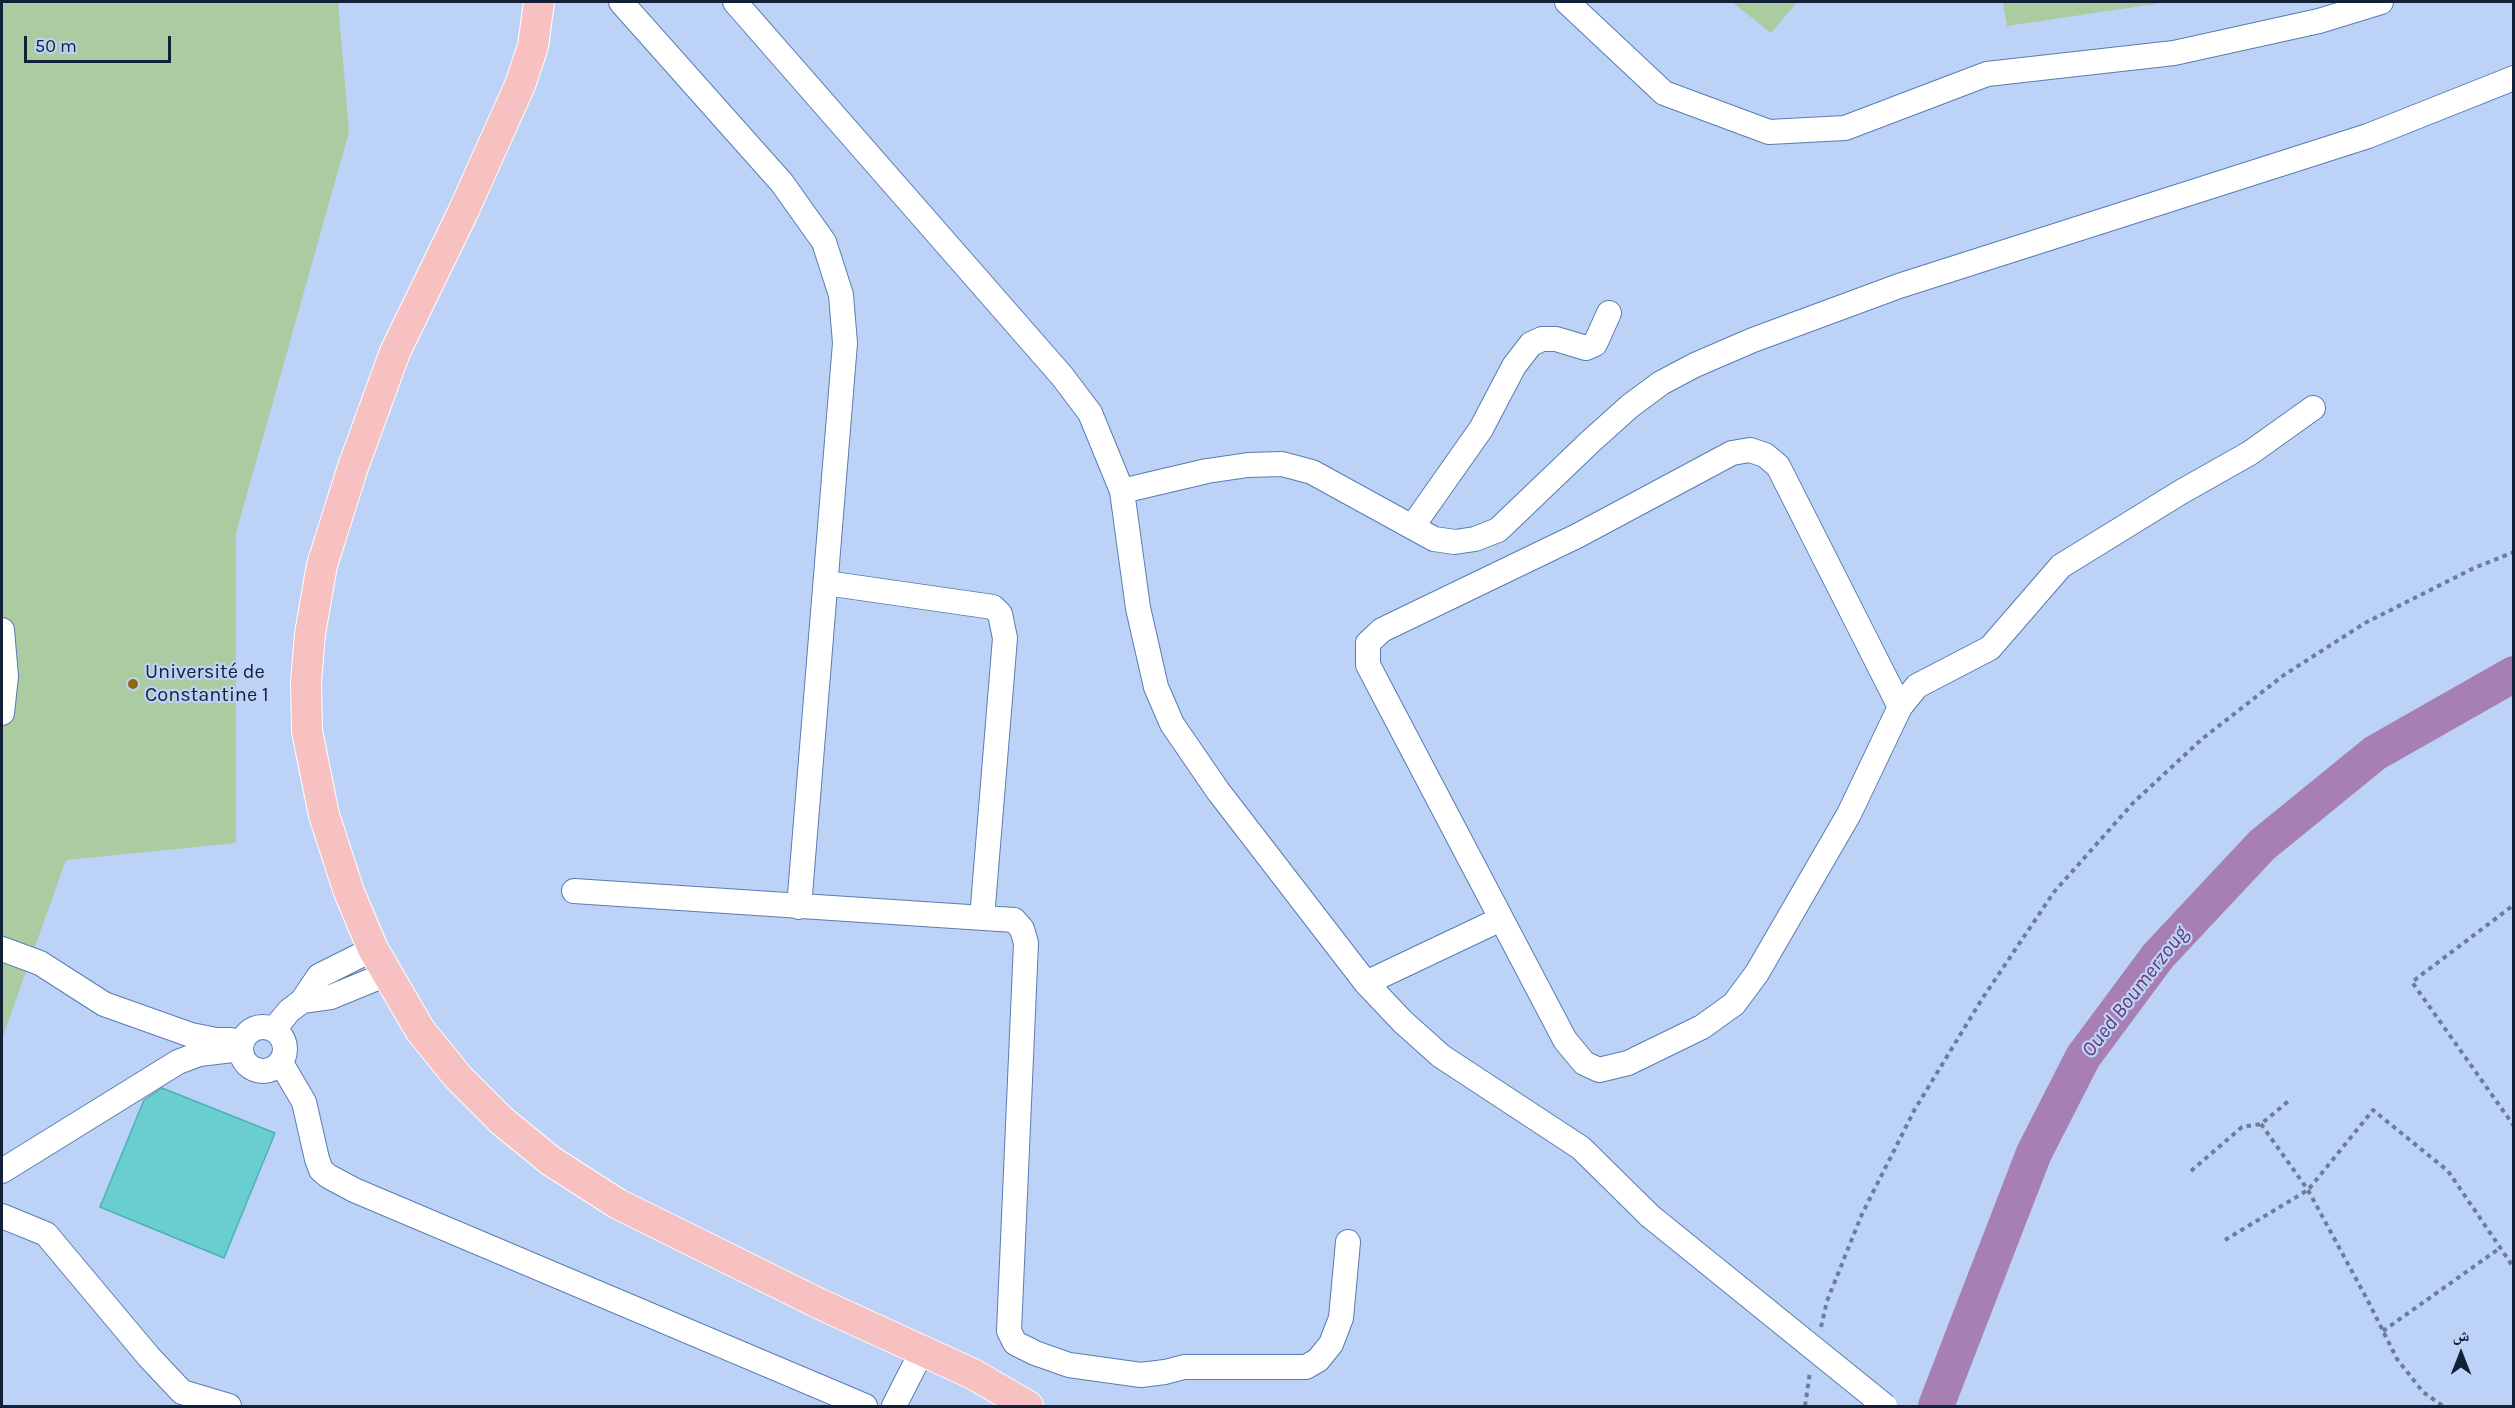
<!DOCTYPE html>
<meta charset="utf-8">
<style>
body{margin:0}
#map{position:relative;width:2515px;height:1408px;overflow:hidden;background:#bcd3f7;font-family:Karla,"Noto Naskh Arabic",sans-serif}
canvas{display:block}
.frame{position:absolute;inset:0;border:3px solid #122137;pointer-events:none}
.north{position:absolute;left:2431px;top:1324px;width:60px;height:60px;-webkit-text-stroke:4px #bcd3f7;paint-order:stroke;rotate:0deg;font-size:16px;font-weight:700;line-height:24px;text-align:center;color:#122137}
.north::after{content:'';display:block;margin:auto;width:21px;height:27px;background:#122137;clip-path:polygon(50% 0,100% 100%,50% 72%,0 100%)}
.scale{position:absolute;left:24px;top:36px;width:147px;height:27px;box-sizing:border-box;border:3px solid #122137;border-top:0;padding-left:8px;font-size:18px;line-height:21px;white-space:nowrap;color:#122137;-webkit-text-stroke:4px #bcd3f7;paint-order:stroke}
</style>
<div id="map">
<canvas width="2515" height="1408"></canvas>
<div class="frame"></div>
<div class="north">ش</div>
<div class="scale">50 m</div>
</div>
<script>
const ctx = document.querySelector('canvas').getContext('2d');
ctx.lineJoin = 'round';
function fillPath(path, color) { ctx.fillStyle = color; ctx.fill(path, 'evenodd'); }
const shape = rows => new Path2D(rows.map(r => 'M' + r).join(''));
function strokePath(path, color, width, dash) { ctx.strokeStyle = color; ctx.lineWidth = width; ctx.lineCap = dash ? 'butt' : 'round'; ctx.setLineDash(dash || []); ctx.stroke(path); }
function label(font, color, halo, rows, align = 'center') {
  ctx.font = font + ' Karla,sans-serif'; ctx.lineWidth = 4.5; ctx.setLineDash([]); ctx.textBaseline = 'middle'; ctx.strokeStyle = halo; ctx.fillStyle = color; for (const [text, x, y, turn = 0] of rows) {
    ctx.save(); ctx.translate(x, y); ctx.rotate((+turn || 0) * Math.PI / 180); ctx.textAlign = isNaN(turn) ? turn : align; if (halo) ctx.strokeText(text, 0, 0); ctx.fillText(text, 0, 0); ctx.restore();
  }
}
fillPath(shape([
 [2,2,338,2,349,132,236,533,236,843,66,860,2,1039],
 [1732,2,1797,2,1771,33],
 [2003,2,2168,2,2007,26]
]), '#abcba1');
strokePath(shape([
 [1936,1406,2034,1153,2083,1057,2158,956,2262,845,2375,753,2514,674]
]), '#a77fb3', 36);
const building = shape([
 [162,1088,275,1133,224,1258,100,1207,144,1100,162,1088]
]);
fillPath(building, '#6acdd0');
strokePath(building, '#4cb1b4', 1.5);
const minor = shape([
 [621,2,782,183,824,242,841,295,845,343,799,907],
 [735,2,1062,376,1090,413,1122,491,1138,608,1156,687,1172,724,1218,791,1366,983,1403,1022,1441,1056,1581,1148,1650,1216],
 [1567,2,1664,93,1769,132,1845,128,1987,74,2174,53,2319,21,2381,2],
 [1122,491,1207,471,1248,465,1282,464,1312,472,1434,539,1455,542,1475,539,1498,530,1591,441,1630,406,1661,383,1695,365,1753,340,1899,286,2368,136,2514,78],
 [1412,527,1481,429,1514,366,1531,344,1542,339,1556,339,1586,348,1595,344,1609,313],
 [826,583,993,607,1000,614,1005,638,982,918],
 [2,630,6,676,2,713],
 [1900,707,1778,466,1765,455,1750,450,1732,453,1577,536,1382,630,1368,643,1368,665,1565,1040,1584,1063,1599,1070,1628,1063,1702,1027,1734,1004,1757,973,1849,814,1900,707,1917,686,1990,648,2061,566,2181,492,2250,453,2313,408],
 [574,891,1014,920,1022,929,1026,943,1009,1331,1015,1343,1035,1353,1069,1365,1141,1375,1165,1372,1184,1367,1306,1367,1318,1360,1331,1344,1341,1318,1348,1242],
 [2,949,40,963,104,1004,191,1035,216,1040,231,1040],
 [1366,983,1501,919],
 [302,1001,331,997,387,974],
 '241 1049a22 22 0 1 1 44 0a22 22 0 1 1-44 0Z',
 [274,1029,289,1011,302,1001,319,976,373,949],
 [281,1063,304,1102,317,1159,321,1170,328,1176,354,1190,865,1406],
 [2,1171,178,1062,199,1054,241,1049],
 [2,1216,46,1234,149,1357,182,1392,229,1406],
 [894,1406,922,1351]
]);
const major = shape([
 [539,2,533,46,520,85,463,212,395,352,353,467,322,565,310,634,306,682,307,731,324,815,349,892,373,949,420,1030,458,1077,502,1121,551,1161,618,1204,820,1304,973,1374,1028,1406]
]);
strokePath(minor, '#587cb2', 26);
strokePath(major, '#fff', 32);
strokePath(shape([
 [2511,907,2412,982,2514,1126],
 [2261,1124,2308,1190,2368,1301,2397,1359,2423,1392,2443,1406],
 [2191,1171,2242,1127,2261,1124,2291,1099],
 [2225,1240,2308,1190,2373,1110,2448,1171,2514,1268],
 [1821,1327,1827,1301,1862,1214,1915,1109,1982,999,2054,892,2134,802,2202,739,2284,675,2365,623,2474,568,2514,552],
 [2383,1331,2500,1248],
 [1805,1406,1810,1372]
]), '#6a7d9b', 4, [4.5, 4.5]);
strokePath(minor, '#fff', 24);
strokePath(major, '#f7c0c1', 30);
const minorBridge = shape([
 [1650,1216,1885,1406]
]);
strokePath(minorBridge, '#587cb2', 26, []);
strokePath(minorBridge, '#fff', 24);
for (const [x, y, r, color] of [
 [133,684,6,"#926712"]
]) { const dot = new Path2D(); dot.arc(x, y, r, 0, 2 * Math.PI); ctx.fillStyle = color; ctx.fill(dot); strokePath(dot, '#bcd3f7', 2); }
label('20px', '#122137', '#bcd3f7', [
 ["Université de",145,672],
 ["Constantine 1",145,695]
], 'left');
label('italic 21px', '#6a3778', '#bcd3f7', [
 ["Oued Boumerzoug",2135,992,-52]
]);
</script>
